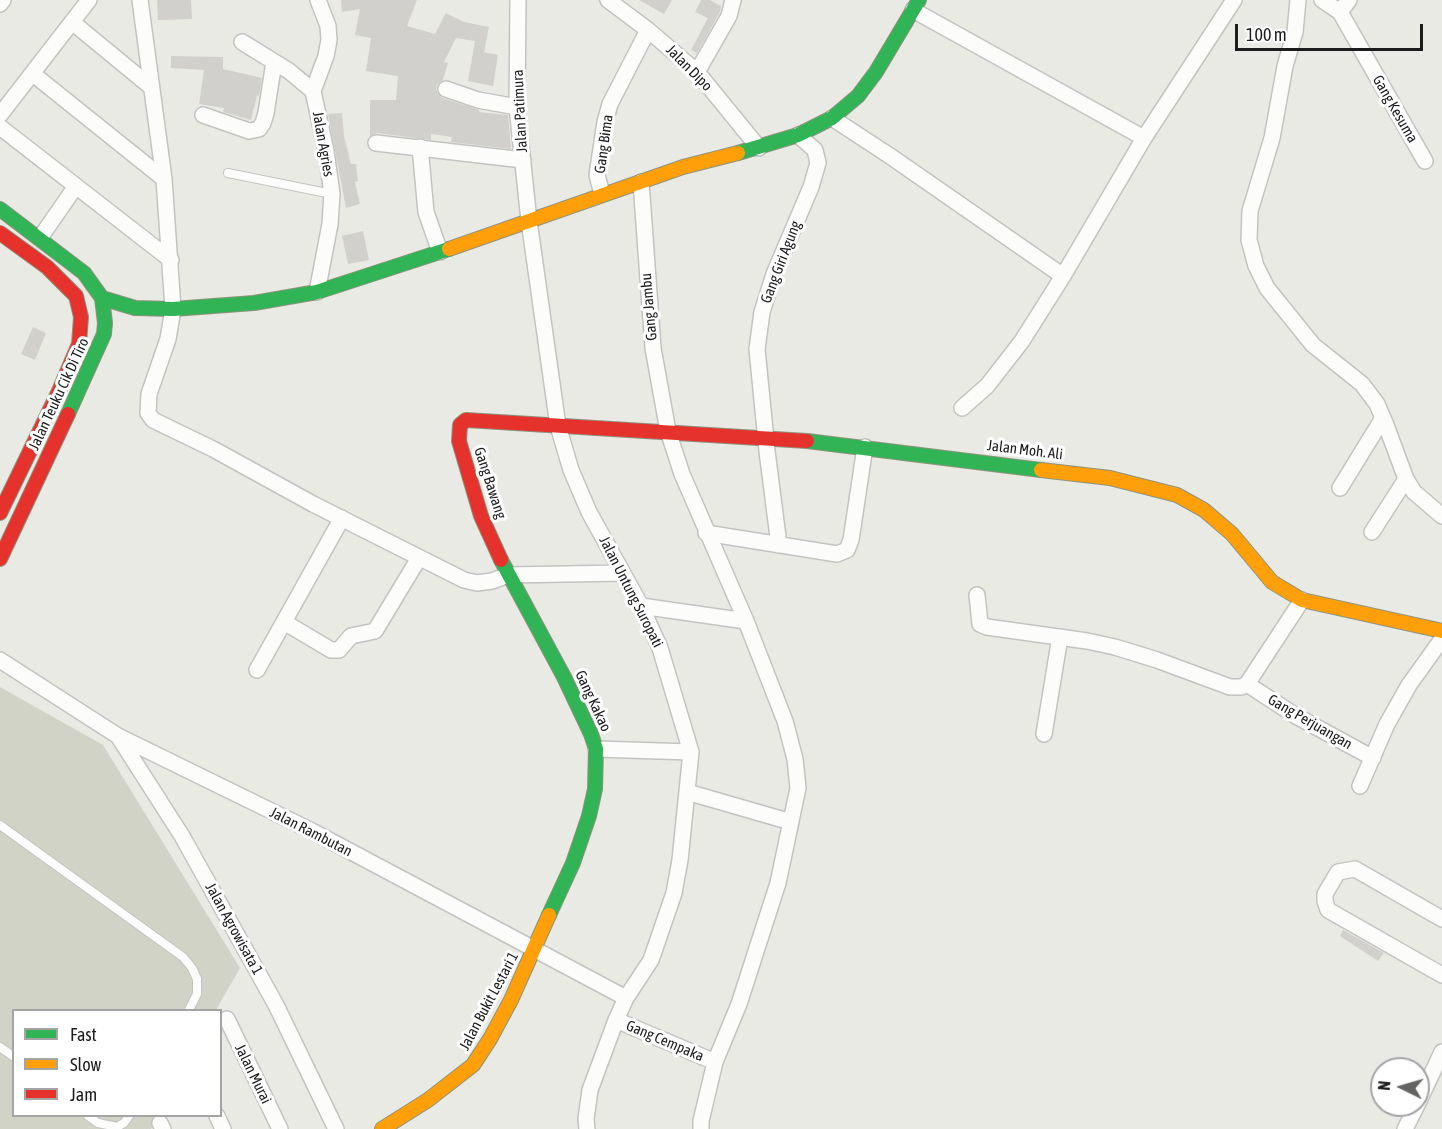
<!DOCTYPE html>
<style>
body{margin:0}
#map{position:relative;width:1442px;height:1129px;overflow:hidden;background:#eaeae5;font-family:"Asap Condensed",sans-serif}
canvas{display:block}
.legend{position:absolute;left:12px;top:1009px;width:210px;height:108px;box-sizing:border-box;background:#fff;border:2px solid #a4a4a4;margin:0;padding:8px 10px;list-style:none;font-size:18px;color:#1c1c1c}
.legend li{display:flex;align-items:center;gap:12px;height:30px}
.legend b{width:30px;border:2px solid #a4a4a4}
.north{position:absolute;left:1370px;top:1057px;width:60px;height:60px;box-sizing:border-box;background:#fff;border:2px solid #a4a4a4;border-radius:50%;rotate:275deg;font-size:16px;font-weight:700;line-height:24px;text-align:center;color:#1c1c1c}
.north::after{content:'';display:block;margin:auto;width:21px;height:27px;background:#646462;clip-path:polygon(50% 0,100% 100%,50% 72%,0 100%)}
.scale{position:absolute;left:1235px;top:24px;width:188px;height:27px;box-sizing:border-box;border:3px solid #1c1c1c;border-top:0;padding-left:8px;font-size:18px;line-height:21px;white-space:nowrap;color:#1c1c1c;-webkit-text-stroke:4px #fff;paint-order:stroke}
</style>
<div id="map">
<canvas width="1442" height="1129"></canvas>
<ul class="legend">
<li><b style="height:8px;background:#30b455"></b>Fast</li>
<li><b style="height:8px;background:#ff9f0a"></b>Slow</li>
<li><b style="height:8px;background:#e5322d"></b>Jam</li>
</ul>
<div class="north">N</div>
<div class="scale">100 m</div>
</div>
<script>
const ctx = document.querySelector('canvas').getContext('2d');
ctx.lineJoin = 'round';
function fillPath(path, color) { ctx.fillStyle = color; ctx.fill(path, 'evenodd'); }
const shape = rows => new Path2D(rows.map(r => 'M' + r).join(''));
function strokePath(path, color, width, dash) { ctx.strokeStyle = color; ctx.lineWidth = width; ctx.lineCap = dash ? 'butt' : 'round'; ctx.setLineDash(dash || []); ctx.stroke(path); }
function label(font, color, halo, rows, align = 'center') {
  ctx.font = font + ' "Asap Condensed",sans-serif'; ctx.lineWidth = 6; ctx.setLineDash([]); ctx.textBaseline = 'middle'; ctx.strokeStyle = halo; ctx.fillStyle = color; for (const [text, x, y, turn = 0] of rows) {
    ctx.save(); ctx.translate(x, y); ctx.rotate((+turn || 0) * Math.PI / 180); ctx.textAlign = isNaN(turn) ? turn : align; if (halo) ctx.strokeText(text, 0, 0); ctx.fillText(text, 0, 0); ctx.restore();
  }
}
fillPath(shape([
 [0,687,103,745,240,968,216,1010,14,1010,14,1116,158,1116,151,1129,0,1129]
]), '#d2d3c7');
fillPath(shape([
 [157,0,191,0,192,19,158,20],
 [341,0,417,0,407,26,435,34,446,13,464,22,489,27,484,52,498,55,493,86,468,81,475,41,456,38,444,62,448,63,443,80,437,85,436,90,442,98,479,110,479,112,508,115,511,149,451,142,452,137,431,134,431,140,377,133,370,136,370,100,396,100,398,76,366,71,371,38,355,35,360,9,342,12],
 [639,0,672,0,664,14],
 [701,0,710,0,721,6,720,12,697,53,691,50,708,18,695,12],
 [171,56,223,57,223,69,262,78,259,96,257,95,251,120,223,112,224,108,199,104,204,70,171,68],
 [342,113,344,136,351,164,356,164,358,181,355,182,360,204,346,208,328,114],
 [363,231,369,260,348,264,342,236],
 [33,327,46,333,35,360,21,354],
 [1343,930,1384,953,1378,961,1340,936]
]), '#d1d0cc');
const lane = shape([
 [228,173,332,194],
 [0,825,183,957,192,968,197,979,197,994,189,1010],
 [0,1047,14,1057],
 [88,1116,98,1123,117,1127,124,1123,129,1116]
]);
const street = shape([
 [140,0,164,179,173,309,168,339,149,394,148,413,153,420,213,449,313,504,464,580,477,583,492,581,508,575,623,573],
 [518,0,517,107,529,221,558,426,571,470,589,512,641,606,660,648,691,752,680,860,674,893,651,960,626,998,616,1020,590,1090,586,1119,587,1129],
 [608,0,648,30,697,72,759,148],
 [1298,0,1295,32,1285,66,1272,138,1250,211,1249,240,1256,266,1267,288,1313,345,1362,384,1377,404,1386,425,1406,479,1414,492,1442,516],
 [1322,0,1340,12,1425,161],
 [0,4,3,0],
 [913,10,1144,138],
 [1340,12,1349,0],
 [72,22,151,87],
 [242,42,289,71,313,91],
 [697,72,729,16,733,0],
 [33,74,164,179],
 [446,89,478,100,517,107],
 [0,115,89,0],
 [203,115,249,131,259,129,263,123,266,113,274,62],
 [832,118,890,156,1063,276],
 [0,127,171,260],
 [376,143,523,160],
 [420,147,426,212,440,252],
 [641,182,653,348,668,431,682,474,746,621,785,721,795,759,798,788,778,883,739,1004,715,1062,701,1121,701,1129],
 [602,194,597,175,605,122,610,104,648,30],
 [40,238,76,186],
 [317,292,330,224,332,194,326,151,313,91,326,56,329,40,328,26,318,0],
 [962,408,987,386,1022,341,1063,276,1144,138,1234,0],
 [1340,488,1383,418],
 [1372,532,1406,479],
 [706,533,837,554,847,550,851,540,865,447],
 [779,545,767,451,757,349,762,312,774,274,811,187,818,163,815,150,798,135],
 [977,595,980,624,987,627,1087,641,1115,647,1157,660,1230,687,1241,687,1247,684,1302,600],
 [641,606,746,621],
 [284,622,331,650,339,650,351,636,375,631,419,558],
 [0,660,118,736,312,831,626,998],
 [257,670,342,518],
 [1247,684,1296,716,1373,758],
 [1044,734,1060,637],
 [118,736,182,836,276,1005,336,1129],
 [596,749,691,752],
 [1360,786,1387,724,1409,685,1442,639],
 [687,792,791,822],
 [1442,919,1355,869,1338,872,1325,894,1325,901,1328,910,1442,975],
 [227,1019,280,1129],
 [616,1020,715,1062],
 [1418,1103,1442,1052],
 [217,1116,223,1129],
 [160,1123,163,1129],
 [1405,1129,1417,1105]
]);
const fast = shape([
 [738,153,798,135,832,118,858,96,876,72,919,0],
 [0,209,84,273,102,298,105,323,104,334,68,414],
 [102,298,135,308,173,309,254,303,317,292,449,249],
 [807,441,1041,470],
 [501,560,564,677,591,734,596,749,595,789,589,816,573,863,549,915]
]);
const slow = shape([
 [449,249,683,167,738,153],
 [1041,470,1110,478,1177,495,1204,510,1232,534,1272,582,1302,600,1442,631],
 [382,1129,428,1100,473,1065,490,1039,511,1000,549,915]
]);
const jam = shape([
 [0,233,47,267,76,296,81,317,79,344,59,391,0,513],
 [0,559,68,414],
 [501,560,481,516,459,441,460,425,466,420,807,441]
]);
strokePath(lane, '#c3c3c1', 10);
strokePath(street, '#c3c3c1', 18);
strokePath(fast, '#8e937e', 16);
strokePath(slow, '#8e937e', 16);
strokePath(jam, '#8e937e', 16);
strokePath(lane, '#fcfcfb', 8);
strokePath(street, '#fcfcfb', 15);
strokePath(fast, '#30b455', 14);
strokePath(slow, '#ff9f0a', 14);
strokePath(jam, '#e5322d', 14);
label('15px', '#1c1c1c', '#fff', [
 ["Jalan Dipo",689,68,45],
 ["Gang Kesuma",1395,109,60],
 ["Jalan Patimura",520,111,-93],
 ["Jalan Agries",323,144,80],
 ["Gang Bima",604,144,-82],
 ["Gang Giri Agung",781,262,-69],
 ["Gang Jambu",649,307,-95],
 ["Jalan Teuku Cik Di Tiro",59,394,-65],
 ["Jalan Moh. Ali",1025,450,7],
 ["Gang Bawang",490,483,72],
 ["Jalan Untung Suropati",631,592,63],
 ["Gang Kakao",593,701,65],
 ["Gang Perjuangan",1310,722,30],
 ["Jalan Rambutan",311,832,27],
 ["Jalan Agrowisata 1",234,929,61],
 ["Jalan Bukit Lestari 1",489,1001,-62],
 ["Gang Cempaka",665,1041,23],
 ["Jalan Murai",253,1074,64]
]);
</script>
